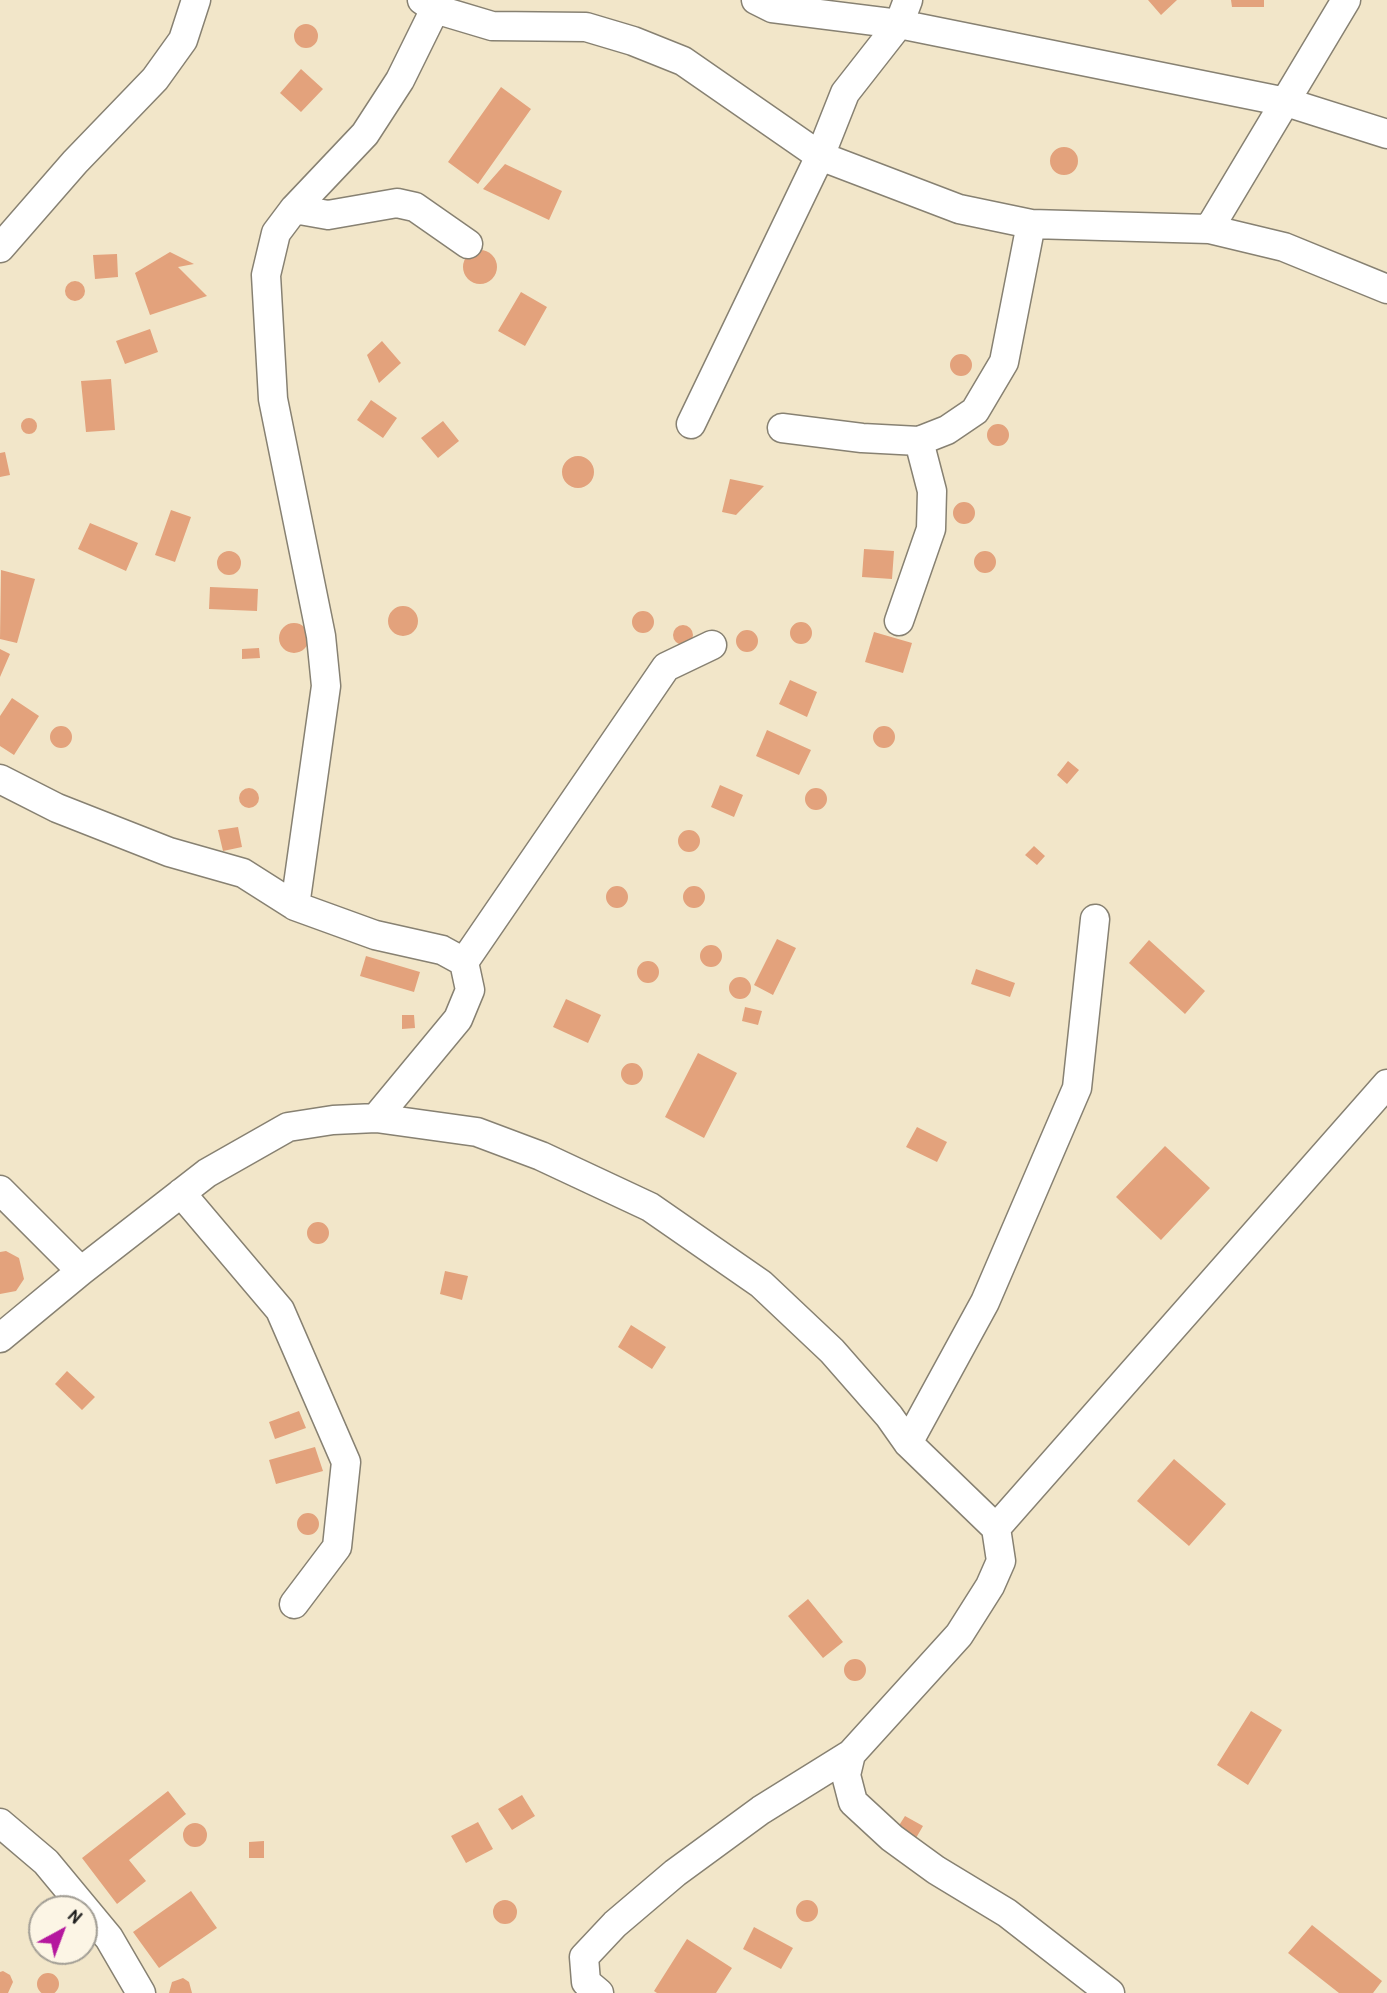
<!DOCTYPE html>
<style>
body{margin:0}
#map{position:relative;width:1387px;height:1993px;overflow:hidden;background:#f2e6c9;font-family:"Patrick Hand",sans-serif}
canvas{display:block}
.north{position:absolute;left:28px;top:1895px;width:70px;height:70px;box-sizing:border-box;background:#fcf5e5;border:2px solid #a29e95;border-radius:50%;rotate:41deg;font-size:19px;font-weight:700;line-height:28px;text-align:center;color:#1c1c1c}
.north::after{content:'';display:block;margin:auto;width:24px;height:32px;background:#b5179e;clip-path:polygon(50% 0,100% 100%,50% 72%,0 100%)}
</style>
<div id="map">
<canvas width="1387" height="1993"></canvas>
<div class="north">N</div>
</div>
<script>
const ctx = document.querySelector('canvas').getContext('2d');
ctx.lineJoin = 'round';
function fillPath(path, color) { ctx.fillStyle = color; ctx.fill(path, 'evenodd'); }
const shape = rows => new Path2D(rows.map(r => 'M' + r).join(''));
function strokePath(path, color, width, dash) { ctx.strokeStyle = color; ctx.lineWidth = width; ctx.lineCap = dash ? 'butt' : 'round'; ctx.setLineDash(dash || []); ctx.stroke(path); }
fillPath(shape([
 [1148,0,1177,0,1161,15],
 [1231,0,1264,0,1264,7,1232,7],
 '294 36a12 12 0 1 1 24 0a12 12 0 1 1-24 0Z',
 [301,69,323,89,301,112,280,93],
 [501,87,531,109,478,184,448,162],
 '1050 161a14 14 0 1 1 28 0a14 14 0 1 1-28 0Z',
 [505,164,562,191,549,220,483,189],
 '463 267a17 17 0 1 1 34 0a17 17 0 1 1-34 0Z',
 [170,252,194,264,178,267,207,296,150,315,135,273],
 [117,254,118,277,95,279,93,255],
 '65 291a10 10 0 1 1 20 0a10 10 0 1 1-20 0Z',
 [521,292,547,307,525,346,498,331],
 [150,329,158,352,125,364,116,341],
 [382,341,401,363,379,383,367,355],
 '950 365a11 11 0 1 1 22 0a11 11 0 1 1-22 0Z',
 [111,379,115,430,86,432,81,381],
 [371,400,397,418,383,438,357,420],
 '21 426a8 8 0 1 1 16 0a8 8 0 1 1-16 0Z',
 [443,421,459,441,438,458,421,438],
 '987 435a11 11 0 1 1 22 0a11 11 0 1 1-22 0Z',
 [5,452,10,475,0,477,0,453],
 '562 472a16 16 0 1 1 32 0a16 16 0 1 1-32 0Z',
 [730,479,764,486,736,515,722,512],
 '953 513a11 11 0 1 1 22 0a11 11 0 1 1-22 0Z',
 [171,510,191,517,175,562,155,555],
 [90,523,138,543,126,571,78,549],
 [864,549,894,551,892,579,862,577],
 '974 562a11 11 0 1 1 22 0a11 11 0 1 1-22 0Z',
 '217 563a12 12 0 1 1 24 0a12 12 0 1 1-24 0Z',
 [1,570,35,579,17,643,0,639],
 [210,587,258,589,257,611,209,609],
 '388 621a15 15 0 1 1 30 0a15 15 0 1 1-30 0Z',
 '632 622a11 11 0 1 1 22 0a11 11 0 1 1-22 0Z',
 '790 633a11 11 0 1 1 22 0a11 11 0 1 1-22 0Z',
 '279 638a15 15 0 1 1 30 0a15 15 0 1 1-30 0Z',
 '673 635a10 10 0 1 1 20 0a10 10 0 1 1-20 0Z',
 '736 641a11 11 0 1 1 22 0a11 11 0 1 1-22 0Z',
 [874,632,912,643,903,673,865,662],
 [259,648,260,658,242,659,242,649],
 [0,649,10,654,0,677],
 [790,680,817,692,807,717,779,704],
 [12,698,39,716,14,755,0,746,0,716],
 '50 737a11 11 0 1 1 22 0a11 11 0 1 1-22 0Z',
 '873 737a11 11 0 1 1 22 0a11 11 0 1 1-22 0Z',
 [767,730,811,750,799,775,756,756],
 [1068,761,1079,770,1067,784,1057,775],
 [720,785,743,795,734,817,711,807],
 '239 798a10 10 0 1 1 20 0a10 10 0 1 1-20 0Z',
 '805 799a11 11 0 1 1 22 0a11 11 0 1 1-22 0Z',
 [238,827,242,847,223,851,218,830],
 '678 841a11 11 0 1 1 22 0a11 11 0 1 1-22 0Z',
 [1034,846,1045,856,1037,865,1025,855],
 '606 897a11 11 0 1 1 22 0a11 11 0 1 1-22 0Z',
 '683 897a11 11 0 1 1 22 0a11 11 0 1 1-22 0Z',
 [777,939,796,948,773,995,754,985],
 [1149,940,1205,991,1185,1014,1129,963],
 '700 956a11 11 0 1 1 22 0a11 11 0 1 1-22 0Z',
 [366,956,420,972,414,992,360,976],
 '637 972a11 11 0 1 1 22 0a11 11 0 1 1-22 0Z',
 [976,969,1015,983,1010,997,971,984],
 '729 988a11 11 0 1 1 22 0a11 11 0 1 1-22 0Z',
 [566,999,601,1015,588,1043,553,1027],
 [745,1007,762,1011,758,1025,742,1021],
 [402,1015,414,1015,415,1028,402,1029],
 [698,1053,737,1073,704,1138,665,1117],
 '621 1074a11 11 0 1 1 22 0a11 11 0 1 1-22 0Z',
 [917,1127,947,1142,937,1162,906,1147],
 [1165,1146,1210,1188,1161,1240,1116,1197],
 '307 1233a11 11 0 1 1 22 0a11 11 0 1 1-22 0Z',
 [6,1251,19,1258,24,1279,16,1291,0,1294,0,1252],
 [445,1271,468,1276,462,1300,440,1294],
 [631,1325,666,1347,652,1369,618,1347],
 [67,1371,95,1397,82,1410,55,1384],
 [299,1411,306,1428,275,1439,269,1422],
 [315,1447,323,1471,276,1484,269,1460],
 [1174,1459,1226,1504,1189,1546,1137,1501],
 '297 1524a11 11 0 1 1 22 0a11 11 0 1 1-22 0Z',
 [808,1599,843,1642,823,1658,788,1616],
 '844 1670a11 11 0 1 1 22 0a11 11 0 1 1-22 0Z',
 [1251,1711,1282,1730,1248,1785,1217,1765],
 [168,1791,186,1814,129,1860,146,1881,117,1904,82,1858],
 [522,1795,535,1816,512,1830,498,1809],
 [905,1816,923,1826,916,1838,898,1827],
 [478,1822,493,1849,466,1863,451,1836],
 '183 1835a12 12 0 1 1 24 0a12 12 0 1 1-24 0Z',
 [264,1841,264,1858,249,1858,249,1842],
 [191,1891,217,1928,159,1968,133,1932],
 '796 1911a11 11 0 1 1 22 0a11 11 0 1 1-22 0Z',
 '493 1912a12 12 0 1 1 24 0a12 12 0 1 1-24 0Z',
 [1312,1925,1382,1981,1373,1993,1339,1993,1288,1953],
 [754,1927,793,1948,781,1969,743,1949],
 [687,1939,732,1968,716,1993,657,1993,654,1991],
 [3,1971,10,1975,13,1982,8,1993,0,1993,0,1972],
 '37 1984a11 11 0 1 1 22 0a11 11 0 1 1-22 0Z',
 [183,1978,189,1982,192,1993,169,1993,172,1982]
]), '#e3a27c');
const minor = shape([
 [422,0,435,9,492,26,586,27,633,41,683,61,820,156,959,209,1031,224,1209,229,1284,247,1387,289],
 [756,0,772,8,899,24,1286,102,1387,134],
 [294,209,328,215,397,203,415,207,468,244],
 [1209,229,1346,0],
 [0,248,75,162,155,79,183,40,196,0],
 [691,424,820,156,845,93,899,24,908,0],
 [782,428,862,438,919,441,947,430,975,411,1004,362,1031,224],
 [899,621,931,529,932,491,919,441],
 [0,779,57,808,169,852,243,873,295,906,375,935,442,950,464,962,470,990,458,1019,376,1118],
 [295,906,326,686,321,636,273,399,266,275,276,233,294,209,365,134,400,80,435,9],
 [464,962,666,667,712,645],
 [0,1190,81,1271],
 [181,1193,280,1310,346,1462,337,1547,294,1604],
 [0,1338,81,1271,207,1173,288,1127,333,1120,376,1118,477,1132,541,1156,650,1207,761,1284,832,1351,889,1416,908,1443,996,1528,1001,1561,990,1586,959,1635,851,1754,846,1775,853,1802,892,1838,936,1870,1007,1913,1110,1993],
 [908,1443,985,1302,1077,1088,1095,919],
 [996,1528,1387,1084],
 [0,1823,46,1862,109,1938,141,1993],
 [599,1993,586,1982,584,1957,615,1924,675,1873,761,1810,851,1754]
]);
strokePath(minor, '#878172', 31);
strokePath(minor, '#fff', 28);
</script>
